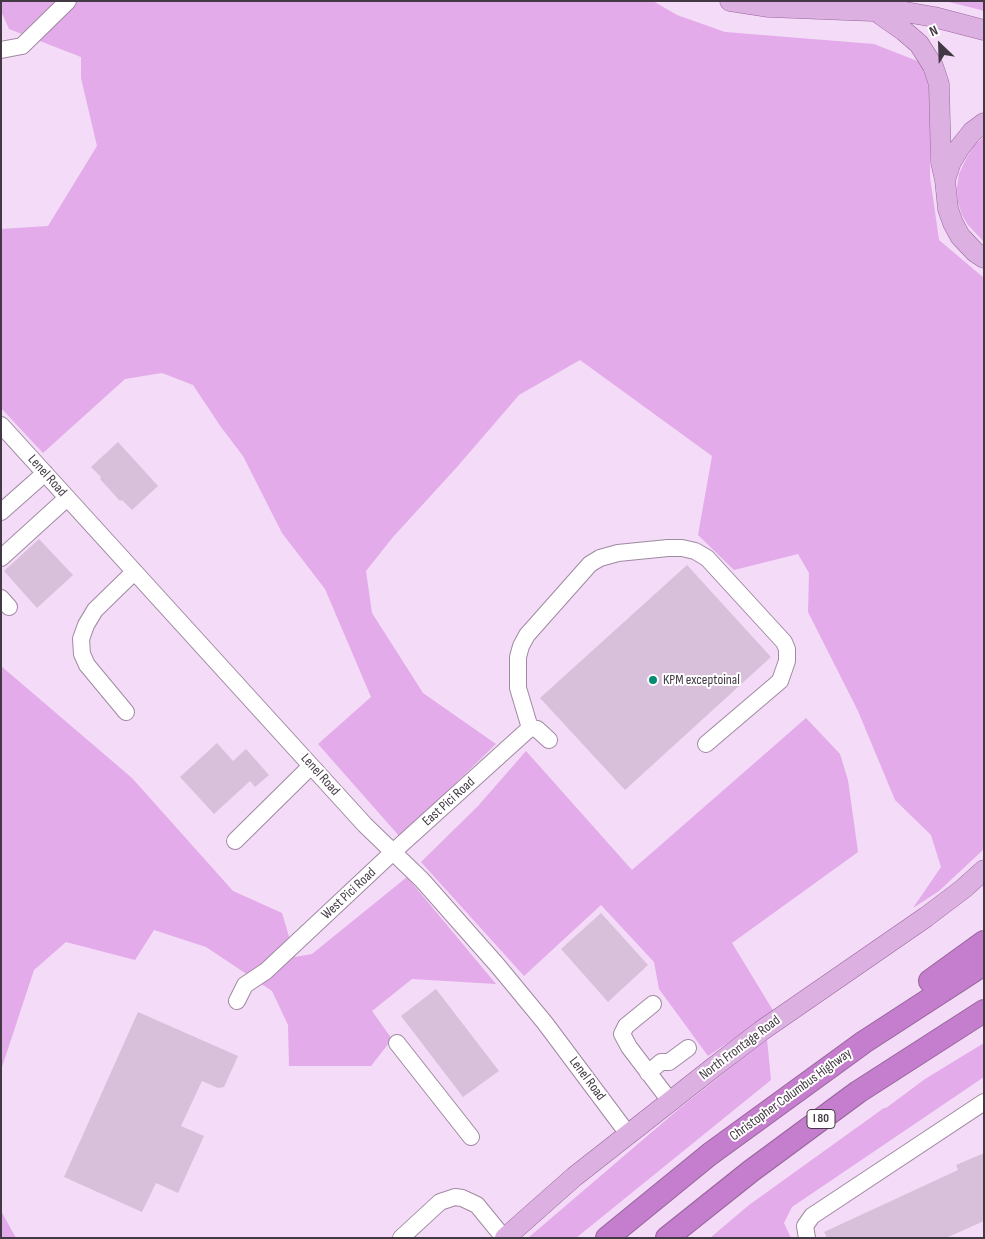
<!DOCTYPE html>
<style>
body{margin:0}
#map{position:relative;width:985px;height:1239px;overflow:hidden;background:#f4dbf7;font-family:"Sofia Sans Condensed",sans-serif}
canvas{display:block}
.frame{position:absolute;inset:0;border:2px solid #433944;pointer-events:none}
.north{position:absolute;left:915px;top:20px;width:50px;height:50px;-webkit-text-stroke:4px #fff;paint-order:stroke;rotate:336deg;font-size:14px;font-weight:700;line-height:20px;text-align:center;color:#433944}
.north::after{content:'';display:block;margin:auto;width:18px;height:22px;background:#433944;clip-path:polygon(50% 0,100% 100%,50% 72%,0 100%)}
</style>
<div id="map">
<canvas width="985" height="1239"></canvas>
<div class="frame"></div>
<div class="north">N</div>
</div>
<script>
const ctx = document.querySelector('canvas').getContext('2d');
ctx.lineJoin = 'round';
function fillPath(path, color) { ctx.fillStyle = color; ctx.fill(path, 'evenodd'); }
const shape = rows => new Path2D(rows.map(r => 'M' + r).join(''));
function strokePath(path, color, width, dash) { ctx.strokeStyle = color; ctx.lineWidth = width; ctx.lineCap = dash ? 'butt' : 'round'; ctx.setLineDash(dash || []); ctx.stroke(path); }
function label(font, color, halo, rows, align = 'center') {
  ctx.font = font + ' "Sofia Sans Condensed",sans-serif'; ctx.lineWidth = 4; ctx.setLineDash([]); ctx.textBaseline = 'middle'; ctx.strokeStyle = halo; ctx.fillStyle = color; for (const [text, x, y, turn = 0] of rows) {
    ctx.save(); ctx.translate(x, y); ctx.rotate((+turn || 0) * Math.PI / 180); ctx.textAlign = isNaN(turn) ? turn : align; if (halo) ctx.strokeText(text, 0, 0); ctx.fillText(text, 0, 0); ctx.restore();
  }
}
fillPath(shape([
 [1,1,653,1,677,15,725,32,874,44,925,64,931,98,930,177,939,240,984,278,984,849,939,891,913,908,941,867,931,835,895,800,858,711,808,612,809,573,798,554,734,570,698,535,712,456,580,360,519,395,457,467,393,537,366,571,372,613,423,693,496,744,400,837,318,744,371,697,325,589,282,533,243,456,221,427,193,385,162,373,125,379,43,453,1,408,1,229,48,226,97,146,81,78,81,57,9,29,1,11],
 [945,1,984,1,984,11,981,10],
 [984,137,984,242,968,225,962,215,958,203,957,188,959,174,966,159,974,145],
 [1,666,132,778,233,891,282,913,295,957,312,954,407,877,496,984,412,979,372,1011,392,1039,371,1066,289,1066,288,1025,272,991,206,947,154,930,135,960,66,942,34,970,1,1070],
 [806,718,840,754,848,780,858,852,732,943,774,1012,708,1056,659,989,654,962,601,905,524,976,421,862,478,806,526,751,632,870],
 [767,1039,771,1080,576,1238,528,1238,680,1108],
 [984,1043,984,1077,792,1207,784,1223,791,1238,710,1238,749,1205,884,1108,886,1108,925,1079],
 [1,1211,16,1238,1,1238]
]), '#e3abe9');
fillPath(shape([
 [118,442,158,486,132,510,122,500,120,501,100,479,101,477,91,467],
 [39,539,73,575,37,608,4,571],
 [687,565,771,657,625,790,540,698],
 [217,743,233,761,246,749,269,775,255,787,250,781,214,814,180,777],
 [601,913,648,965,608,1002,561,949],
 [436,989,499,1071,463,1097,401,1016],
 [138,1012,238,1056,224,1087,218,1088,202,1081,181,1126,204,1136,178,1193,156,1183,142,1212,64,1177],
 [984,1153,984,1221,946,1238,827,1238,824,1232,958,1170,956,1165]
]), '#d8c0da');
const minor = shape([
 [1,50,22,46,68,1],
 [1,425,365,825,422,880,498,966,545,1023,628,1134],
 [1,512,45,473],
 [1,558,67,498],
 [1,598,9,607],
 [126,712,87,665,82,654,81,639,86,625,95,610,134,572],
 [530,728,537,729,549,740],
 [235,841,311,766],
 [237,1001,245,985,266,971,393,852,530,728,518,688,518,657,521,646,527,635,590,564,600,558,618,553,668,548,682,548,695,551,707,558,784,642,787,649,787,661,780,681,706,744],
 [653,1004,626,1026,622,1034,629,1047,670,1101],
 [397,1043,471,1137],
 [648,1073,661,1062,669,1062,688,1048],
 [401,1238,440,1202,455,1197,462,1198,477,1205,504,1238],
 [807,1238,805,1226,812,1216,984,1102]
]);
const major = shape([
 [730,1,769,7,872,11,888,9,934,17,984,30],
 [881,15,904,31,919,44,933,66,939,84,941,162,945,180,948,209,953,223,960,236,975,252,984,258],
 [945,180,951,162,960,147,972,132,984,123],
 [505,1238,574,1177,714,1067,761,1031,926,917,963,889,984,870]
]);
const highway = shape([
 [930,981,984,942],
 [607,1238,710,1154,864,1042,984,964],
 [667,1238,751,1171,858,1092,984,1011]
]);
strokePath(minor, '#a089a2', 18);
strokePath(major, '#98659d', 21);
strokePath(highway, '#98659d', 24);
strokePath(minor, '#fff', 16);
strokePath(major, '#dcb1e1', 20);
strokePath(highway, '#c57dcd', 22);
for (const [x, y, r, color] of [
 [653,680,5,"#048b71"]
]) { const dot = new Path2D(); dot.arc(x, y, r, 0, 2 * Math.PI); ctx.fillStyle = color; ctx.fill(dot); strokePath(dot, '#fff', 2); }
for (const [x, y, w] of [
 [821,1119,28]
]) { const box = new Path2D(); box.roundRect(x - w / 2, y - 9.5, w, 19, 4); ctx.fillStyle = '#fff'; ctx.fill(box); strokePath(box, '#433944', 1); }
label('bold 12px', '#433944', null, [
 ["I 80",821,1119]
]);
label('14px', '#433944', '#fff', [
 ["Lenel Road",47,476,48],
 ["Lenel Road",320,775,48],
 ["East Pici Road",449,802,-42],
 ["West Pici Road",349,894,-43],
 ["North Frontage Road",740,1048,-37],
 ["Lenel Road",587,1079,53],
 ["Christopher Columbus Highway",791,1095,-36]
]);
label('14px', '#433944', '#fff', [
 ["KPM exceptoinal",663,680]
], 'left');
</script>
